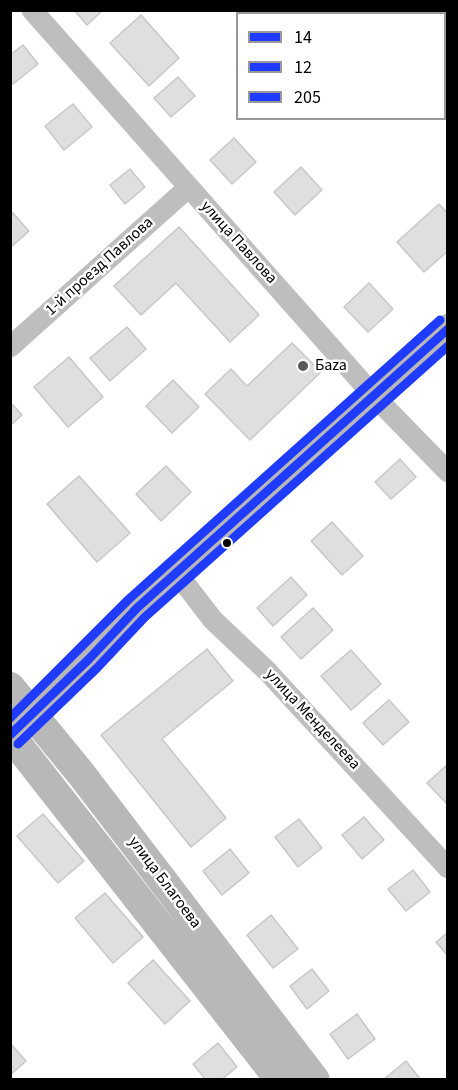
<!DOCTYPE html>
<meta charset="utf-8">
<style>
body{margin:0}
#map{position:relative;width:458px;height:1090px;overflow:hidden;background:#fff;font-family:"Source Sans 3",sans-serif}
canvas{display:block}
.frame{position:absolute;inset:0;border:12px solid #000;pointer-events:none}
.legend{position:absolute;left:236px;top:12px;width:210px;height:108px;box-sizing:border-box;background:#fff;border:2px solid #999;margin:0;padding:8px 10px;list-style:none;font-size:18px;color:#000}
.legend li{display:flex;align-items:center;gap:12px;height:30px}
.legend b{width:30px;border:2px solid #999}
</style>
<div id="map">
<canvas width="458" height="1090"></canvas>
<div class="frame"></div>
<ul class="legend">
<li><b style="height:8px;background:#1f3bff"></b>14</li>
<li><b style="height:8px;background:#1f3bff"></b>12</li>
<li><b style="height:8px;background:#1f3bff"></b>205</li>
</ul>
</div>
<script>
const ctx = document.querySelector('canvas').getContext('2d');
ctx.lineJoin = 'round';
function fillPath(path, color) { ctx.fillStyle = color; ctx.fill(path, 'evenodd'); }
const shape = rows => new Path2D(rows.map(r => 'M' + r).join(''));
function strokePath(path, color, width, dash) { ctx.strokeStyle = color; ctx.lineWidth = width; ctx.lineCap = dash ? 'butt' : 'round'; ctx.setLineDash(dash || []); ctx.stroke(path); }
function label(font, color, halo, rows, align = 'center') {
  ctx.font = font + ' "Source Sans 3",sans-serif'; ctx.lineWidth = 5; ctx.setLineDash([]); ctx.textBaseline = 'middle'; ctx.strokeStyle = halo; ctx.fillStyle = color; for (const [text, x, y, turn = 0] of rows) {
    ctx.save(); ctx.translate(x, y); ctx.rotate((+turn || 0) * Math.PI / 180); ctx.textAlign = isNaN(turn) ? turn : align; if (halo) ctx.strokeText(text, 0, 0); ctx.fillText(text, 0, 0); ctx.restore();
  }
}
const building = shape([
 [74,10,103,10,87,25,74,10],
 [299,10,313,10,310,14,302,14,299,10],
 [141,15,179,58,149,86,110,43,141,15],
 [23,45,38,64,13,84,10,81,10,55,23,45],
 [178,77,195,96,171,117,154,98,178,77],
 [73,104,92,127,64,150,45,126,73,104],
 [234,138,256,162,232,184,210,160,234,138],
 [301,167,322,190,295,215,274,192,301,167],
 [130,169,145,187,125,204,110,185,130,169],
 [439,204,448,214,448,251,424,272,397,242,439,204],
 [10,210,29,231,10,248,10,210],
 [179,227,259,315,230,342,176,283,141,315,114,286,179,227],
 [369,283,393,309,368,332,344,307,369,283],
 [127,327,146,349,110,381,90,358,127,327],
 [292,343,321,372,250,440,205,394,231,369,247,386,292,343],
 [69,357,103,397,68,427,34,387,69,357],
 [173,380,199,407,172,433,146,406,173,380],
 [10,402,22,415,10,426,10,402],
 [400,459,416,477,391,499,375,482,400,459],
 [166,466,191,492,161,521,136,494,166,466],
 [79,476,130,533,97,562,47,504,79,476],
 [332,522,363,556,342,575,311,541,332,522],
 [291,577,307,595,273,626,257,608,291,577],
 [313,608,333,630,301,659,281,637,313,608],
 [207,649,233,681,162,739,226,818,191,847,101,735,207,649],
 [351,650,381,684,351,710,321,676,351,650],
 [389,700,409,722,383,745,363,723,389,700],
 [448,764,448,805,427,783,448,764],
 [43,814,84,861,58,883,17,836,43,814],
 [364,817,384,840,362,859,342,835,364,817],
 [299,819,322,848,298,867,275,837,299,819],
 [230,849,249,873,222,895,203,871,230,849],
 [413,870,430,892,406,911,388,889,413,870],
 [105,893,143,937,113,963,75,918,105,893],
 [271,915,298,949,273,968,247,935,271,915],
 [448,932,448,956,436,942,448,932],
 [153,960,190,1001,165,1024,128,983,153,960],
 [312,969,329,991,307,1009,290,986,312,969],
 [357,1014,375,1039,348,1059,330,1034,357,1014],
 [10,1043,26,1061,10,1075,10,1043],
 [218,1043,237,1067,221,1080,206,1080,193,1064,218,1043],
 [406,1061,421,1080,383,1080,406,1061]
]);
fillPath(building, '#dfdfdf');
strokePath(building, '#c7c7c7', 1.5);
strokePath(shape([
 [32,10,374,396,448,472],
 [390,10,392,14],
 [444,70,448,73],
 [10,347,189,187],
 [176,572,213,620,268,672,448,868]
]), '#bebebe', 21);
strokePath(shape([
 [10,687,82,775,315,1080],
 [10,735,89,659,137,608,448,329],
 [10,735,280,1080]
]), '#b8b8b8', 30);
strokePath(shape([
 [10,735,89,659,137,608,448,329]
]), '#1f3bff', 9);
strokePath(shape([
 [18,744,97,668,145,617,448,346]
]), '#1f3bff', 9);
strokePath(shape([
 [10,718,129,599,440,320]
]), '#1f3bff', 9);
for (const [x, y, r, color] of [
 [303,366,6,"#595959"],
 [227,543,5,"#000"]
]) { const dot = new Path2D(); dot.arc(x, y, r, 0, 2 * Math.PI); ctx.fillStyle = color; ctx.fill(dot); strokePath(dot, '#fff', 2); }
label('16px', '#000', '#fff', [
 ["улица Павлова",238,243,48],
 ["1-й проезд Павлова",100,267,-42],
 ["улица Менделеева",312,720,47],
 ["улица Благоева",164,883,53]
]);
label('16px', '#000', '#fff', [
 ["Баza",315,366]
], 'left');
</script>
